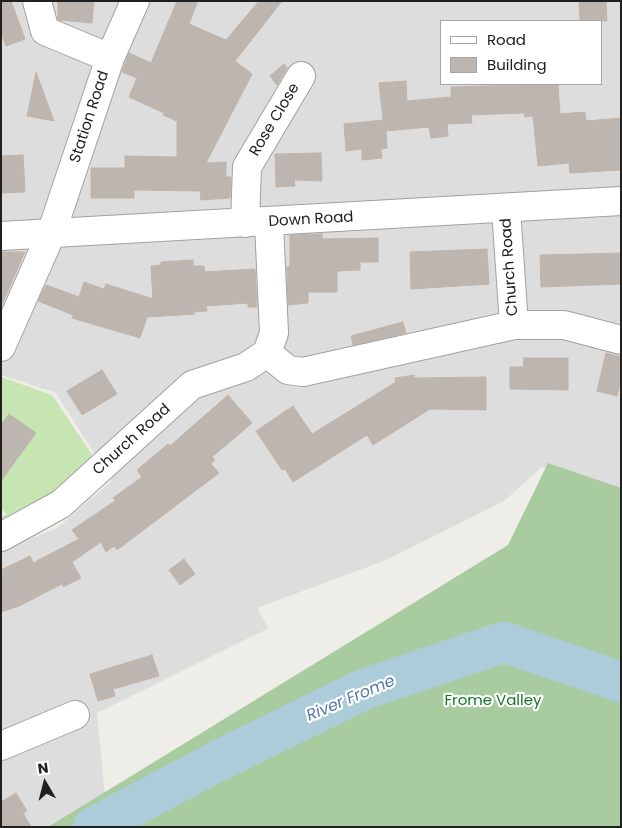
<!DOCTYPE html>
<style>
body{margin:0}
#map{position:relative;width:622px;height:828px;overflow:hidden;background:#efede7;font-family:Poppins,sans-serif}
canvas{display:block}
.frame{position:absolute;inset:0;border:2px solid #202020;pointer-events:none}
.legend{position:absolute;left:440px;top:20px;width:162px;height:65px;box-sizing:border-box;background:#fff;border:1px solid #a6a6a6;margin:0;padding:6px 9px;list-style:none;font-size:15px;color:#202020}
.legend li{display:flex;align-items:center;gap:10px;height:25px}
.legend b{width:25px;border:1px solid #a6a6a6}
.north{position:absolute;left:20px;top:758px;width:50px;height:50px;-webkit-text-stroke:4px #fff;paint-order:stroke;rotate:352deg;font-size:14px;font-weight:700;line-height:20px;text-align:center;color:#202020}
.north::after{content:'';display:block;margin:auto;width:18px;height:22px;background:#202020;clip-path:polygon(50% 0,100% 100%,50% 72%,0 100%)}
</style>
<div id="map">
<canvas width="622" height="828"></canvas>
<div class="frame"></div>
<ul class="legend">
<li><b style="height:6px;background:#fff"></b>Road</li>
<li><b style="height:14px;background:#bdb6b0"></b>Building</li>
</ul>
<div class="north">N</div>
</div>
<script>
const ctx = document.querySelector('canvas').getContext('2d');
ctx.lineJoin = 'round';
function fillPath(path, color) { ctx.fillStyle = color; ctx.fill(path, 'evenodd'); }
const shape = rows => new Path2D(rows.map(r => 'M' + r).join(''));
function strokePath(path, color, width, dash) { ctx.strokeStyle = color; ctx.lineWidth = width; ctx.lineCap = dash ? 'butt' : 'round'; ctx.setLineDash(dash || []); ctx.stroke(path); }
function label(font, color, halo, rows, align = 'center') {
  ctx.font = font + ' Poppins,sans-serif'; ctx.lineWidth = 4.5; ctx.setLineDash([]); ctx.textBaseline = 'middle'; ctx.strokeStyle = halo; ctx.fillStyle = color; for (const [text, x, y, turn = 0] of rows) {
    ctx.save(); ctx.translate(x, y); ctx.rotate((+turn || 0) * Math.PI / 180); ctx.textAlign = isNaN(turn) ? turn : align; if (halo) ctx.strokeText(text, 0, 0); ctx.fillText(text, 0, 0); ctx.restore();
  }
}
fillPath(shape([
 [1,1,621,1,621,490,542,467,504,501,386,560,257,608,269,628,97,713,105,796,55,827,1,827,1,550,57,528,112,481,56,393,1,375],
 [441,21,601,21,601,84,441,84]
]), '#dedddd');
fillPath(shape([
 [1,377,52,395,97,462,1,532,1,517,7,514,1,509,1,481,36,433,1,425]
]), '#c7e5b2');
fillPath(shape([
 [548,463,621,488,621,827,48,827,508,545]
]), '#a9cba0');
strokePath(shape([
 [94,827,214,763,364,689,504,642,621,682]
]), '#acccd9', 41);
const building = shape([
 [1,1,11,1,25,39,6,46,1,33,1,1],
 [58,1,94,1,92,23,58,20,58,1],
 [177,1,198,1,189,24,226,40,259,1,282,1,235,61,252,74,206,163,226,162,226,177,231,177,230,198,201,200,200,191,134,190,134,198,91,198,91,168,125,168,125,156,177,157,177,121,163,115,164,113,129,97,137,78,122,72,129,53,151,63,177,1],
 [579,1,606,1,607,21,580,21,579,1],
 [284,64,287,68,277,85,270,76,284,64],
 [36,72,54,121,27,116,36,72],
 [406,81,407,101,451,97,451,87,558,84,560,114,585,112,586,121,621,118,621,170,570,173,569,163,538,166,533,116,525,117,524,113,471,115,472,123,447,124,448,136,431,138,429,127,386,131,387,148,381,149,382,158,362,160,362,149,346,151,344,124,383,120,379,83,406,81],
 [321,153,322,181,294,180,295,186,276,187,275,154,321,153],
 [23,155,25,192,1,193,1,156,23,155],
 [322,234,322,239,378,238,378,262,360,262,360,270,337,271,337,292,308,292,308,303,288,305,287,267,290,266,290,235,322,234],
 [487,249,489,284,411,289,410,252,487,249],
 [1,252,25,252,1,306,1,252],
 [621,253,621,284,541,287,540,255,621,253],
 [193,260,193,266,204,266,205,272,255,269,257,307,248,307,248,303,206,306,207,311,192,312,195,314,147,317,140,338,72,318,73,315,38,301,46,285,79,297,84,282,104,289,106,284,153,299,151,266,161,265,161,262,193,260],
 [403,322,406,333,353,345,351,336,403,322],
 [606,353,621,357,621,381,617,396,597,391,606,353],
 [524,358,568,358,568,390,510,389,510,367,523,367,524,358],
 [102,370,117,394,82,415,67,391,102,370],
 [414,375,414,378,486,377,486,410,430,409,373,445,367,435,293,482,285,469,282,470,256,431,293,406,312,434,396,382,395,378,414,375],
 [228,395,252,423,212,457,215,460,211,464,219,473,117,550,114,546,106,552,101,542,72,562,81,578,63,587,62,584,19,606,1,612,1,570,30,556,33,563,79,539,72,530,115,501,113,498,142,477,137,470,168,444,170,446,228,395],
 [9,414,36,433,1,481,1,425,9,414],
 [184,559,195,574,180,585,169,570,184,559],
 [152,655,159,676,113,689,115,696,98,701,90,674,152,655],
 [16,793,27,811,23,813,31,827,1,827,1,802,16,793]
]);
fillPath(building, '#bdb6b0');
strokePath(building, '#c0b5ab', 1);
const minor = shape([
 [37,1,45,31,110,58],
 [506,209,514,325],
 [245,223,247,167,301,76],
 [1,236,621,201],
 [1,347,51,234,110,58,135,1],
 [267,353,288,370,303,372,514,325,564,325,621,340],
 [1,537,61,504,192,385,246,367,267,353,274,333,269,223],
 [1,746,75,715]
]);
strokePath(minor, '#a1a1a1', 30);
strokePath(minor, '#fff', 28);
label('15px', '#202020', '#fff', [
 ["Station Road",90,117,-72],
 ["Rose Close",275,120,-59],
 ["Down Road",311,220,-3],
 ["Church Road",510,267,-94],
 ["Church Road",132,440,-42]
]);
label('15px', '#167624', '#fff', [
 ["Frome Valley",493,701]
]);
label('italic 16px', '#5478a7', '#fff', [
 ["River Frome",351,699,-23]
]);
</script>
